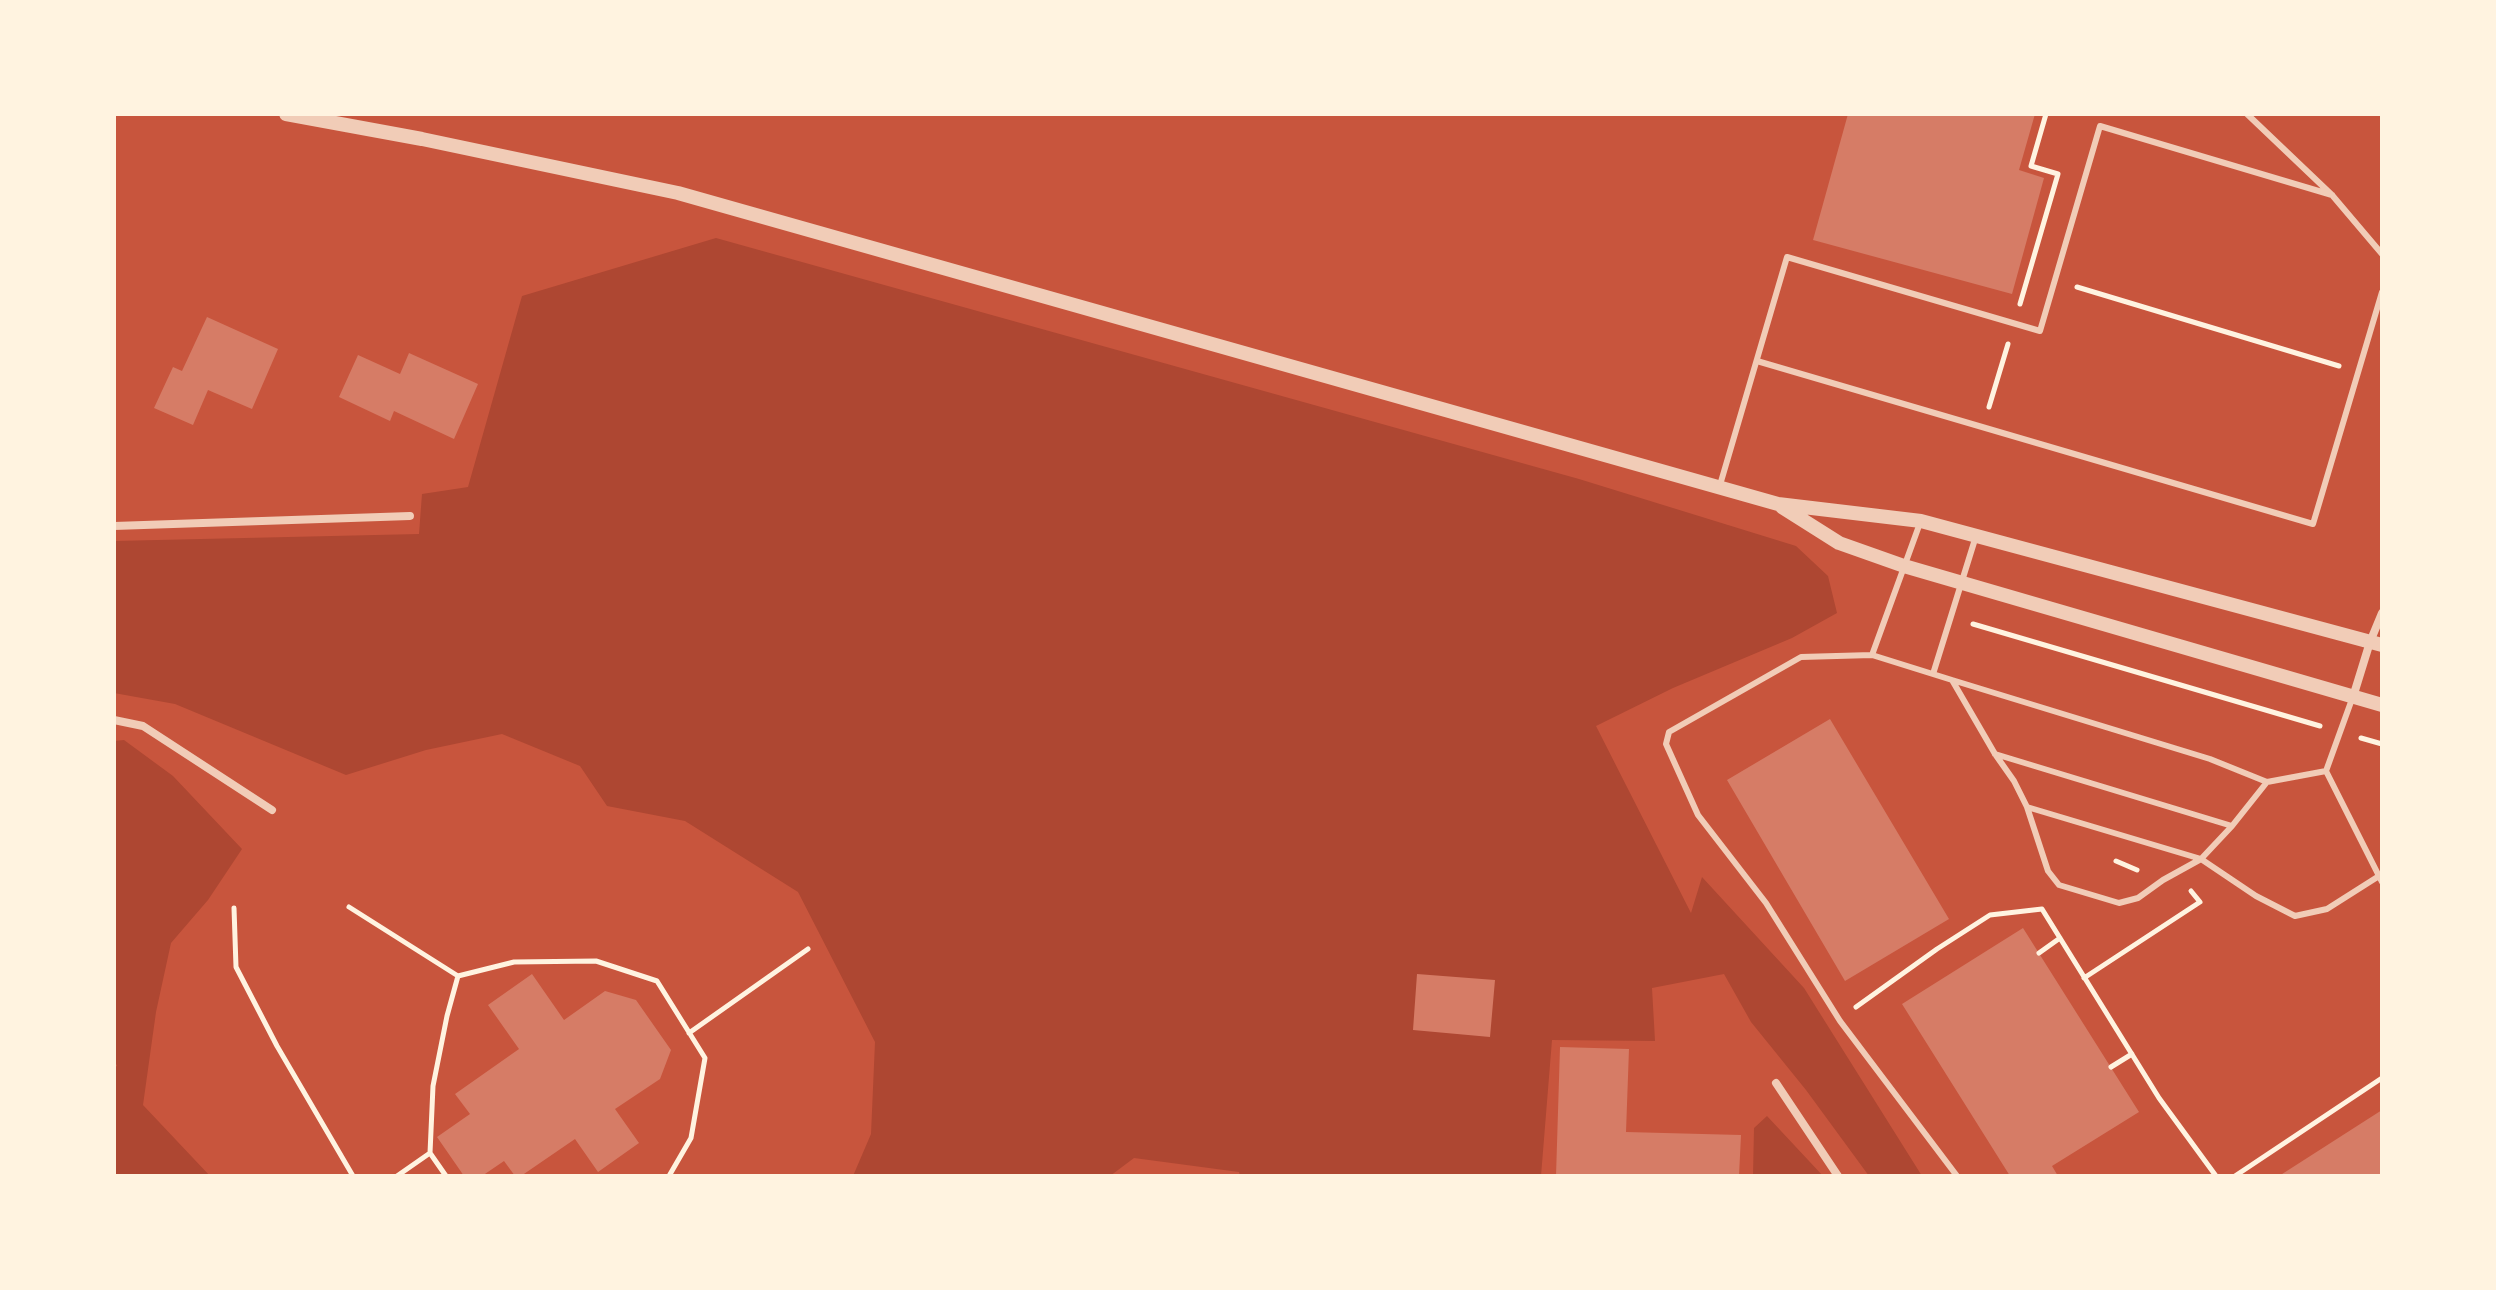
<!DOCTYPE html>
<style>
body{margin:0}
#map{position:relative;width:2496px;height:1290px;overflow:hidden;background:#c8553d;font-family:"Noto Serif",serif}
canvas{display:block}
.frame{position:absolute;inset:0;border:116px solid #fff3e0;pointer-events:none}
</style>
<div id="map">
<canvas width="2496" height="1290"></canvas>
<div class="frame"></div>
</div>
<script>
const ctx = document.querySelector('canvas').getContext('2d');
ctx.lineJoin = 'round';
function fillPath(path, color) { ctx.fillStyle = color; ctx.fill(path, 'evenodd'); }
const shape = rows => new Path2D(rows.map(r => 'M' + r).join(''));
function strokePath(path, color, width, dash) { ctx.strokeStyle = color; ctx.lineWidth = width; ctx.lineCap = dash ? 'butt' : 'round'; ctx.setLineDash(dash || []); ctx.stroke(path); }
fillPath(shape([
 [716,238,1579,479,1796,546,1828,576,1837,613,1792,638,1673,688,1596,726,1691,913,1702,877,1804,988,1922,1176,1869,1176,1806,1090,1751,1022,1724,974,1652,988,1655,1041,1552,1040,1541,1176,1240,1176,1239,1172,1134,1158,1110,1176,853,1176,871,1134,875,1042,798,892,685,821,607,806,580,766,502,734,426,750,346,775,175,704,114,693,114,541,419,534,422,494,468,487,522,296],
 [124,740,173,776,242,849,208,900,171,943,156,1012,143,1105,210,1176,114,1176,114,1071,117,1065,114,1063,114,741],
 [1767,1116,1823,1176,1753,1176,1754,1128]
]), '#ae4732');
fillPath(shape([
 [1848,114,2035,114,2019,170,2044,178,2012,294,1813,240],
 [207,317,278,349,252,409,208,390,193,425,154,408,173,367,182,371],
 [409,353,478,384,454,439,394,411,390,421,339,397,358,355,400,374],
 [1830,719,1949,919,1845,981,1727,780],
 [2023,928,2139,1112,2052,1166,2058,1176,2010,1176,1902,1004],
 [532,974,564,1020,605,991,636,1000,671,1050,660,1079,615,1109,639,1143,598,1172,575,1139,521,1176,515,1176,504,1161,482,1176,464,1176,437,1137,470,1114,455,1094,519,1049,488,1005],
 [1417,974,1495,980,1490,1037,1413,1030],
 [1560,1047,1629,1049,1626,1132,1741,1135,1739,1176,1556,1176],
 [2382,1110,2382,1176,2279,1176]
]), '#d67c66');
strokePath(shape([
 [2077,287,2339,366],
 [2020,304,2058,174,2031,166,2046,114],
 [1989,407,2008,344],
 [1973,624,2320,726],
 [2361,738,2382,744],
 [2116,861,2137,870],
 [349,907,458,976,514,962,596,961,657,981,705,1058,691,1138,669,1176],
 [234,908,236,967,277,1046,353,1176],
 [2039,953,2060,938],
 [2084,978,2200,902,2191,891],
 [1856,1007,1937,949,1990,915,2042,909,2159,1098,2216,1176],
 [689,1033,808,949],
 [2111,1067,2132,1054],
 [430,1153,433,1086,447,1016,458,976],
 [397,1176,430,1153,446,1176],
 [2235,1176,2382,1078]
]), '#fff3e0', 5);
strokePath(shape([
 [2247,114,2332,195,2382,254],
 [1757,361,2313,524,2382,292],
 [1720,485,1787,257,2040,331,2100,126,2332,195],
 [1872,655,1920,523],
 [1933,674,1976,536],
 [1952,680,2210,759,2267,782],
 [2352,699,2326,771,2382,882],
 [1995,754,2232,826],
 [2027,807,2048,871,2059,885,2119,903,2138,898,2163,880,2201,859,2256,896,2295,916,2327,909,2379,876],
 [1957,1176,1840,1021,1766,903,1698,815,1666,744,1669,732,1801,657,1872,655,1952,680,1995,754,2014,781,2027,807,2201,859,2232,826,2267,782,2326,771]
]), '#f1ccb7', 6);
strokePath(shape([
 [114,526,410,516],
 [2353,697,2370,642,2382,613],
 [114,720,143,726,272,810],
 [1776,1083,1838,1176]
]), '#f1ccb7', 8);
strokePath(shape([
 [286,114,422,139,678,193,1778,504,1921,521,2382,645],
 [1782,507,1839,543,1904,566,2382,705]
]), '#f1ccb7', 14);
</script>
